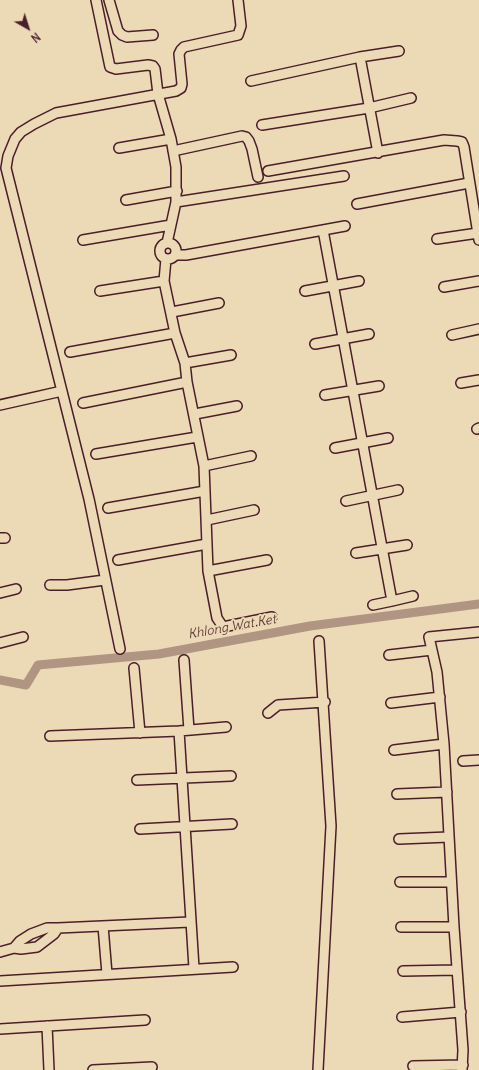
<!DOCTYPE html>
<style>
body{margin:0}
#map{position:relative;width:479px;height:1070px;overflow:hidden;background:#ecdab7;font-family:Delius,sans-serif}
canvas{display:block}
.north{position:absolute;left:8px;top:8px;width:40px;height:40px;-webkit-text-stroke:3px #ecdab7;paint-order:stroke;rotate:141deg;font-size:11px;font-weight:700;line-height:16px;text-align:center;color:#4a1f2b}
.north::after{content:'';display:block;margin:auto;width:14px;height:18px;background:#4a1f2b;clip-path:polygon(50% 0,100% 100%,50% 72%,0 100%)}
</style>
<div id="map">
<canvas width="479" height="1070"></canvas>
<div class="north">N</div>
</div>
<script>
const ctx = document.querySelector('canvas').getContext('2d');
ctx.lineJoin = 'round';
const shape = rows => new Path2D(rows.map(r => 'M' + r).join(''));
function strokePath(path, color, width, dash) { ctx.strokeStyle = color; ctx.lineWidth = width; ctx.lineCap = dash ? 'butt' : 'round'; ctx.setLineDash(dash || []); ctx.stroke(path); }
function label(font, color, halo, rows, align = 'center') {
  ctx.font = font + ' Delius,sans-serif'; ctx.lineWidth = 3.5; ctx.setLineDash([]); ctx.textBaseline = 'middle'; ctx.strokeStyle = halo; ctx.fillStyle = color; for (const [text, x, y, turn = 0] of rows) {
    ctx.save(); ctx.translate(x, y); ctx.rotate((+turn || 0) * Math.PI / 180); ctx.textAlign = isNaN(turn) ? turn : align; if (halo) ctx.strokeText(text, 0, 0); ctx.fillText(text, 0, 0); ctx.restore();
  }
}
strokePath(shape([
 [0,680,26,685,38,665,159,654,310,626,479,604]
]), '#b09583', 9);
const minor = shape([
 [96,0,110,67,116,69,148,65,153,66,155,69,158,94,171,139,176,167,176,202,167,243],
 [109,0,118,31,122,35,127,37,153,35],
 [251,81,360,57],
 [262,125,369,108,411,98],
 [119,148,171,139],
 [173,151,242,136,246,137,249,141,252,149,258,177],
 [378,153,360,57,399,51],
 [268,171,444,140,457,141,462,142,464,147,479,240],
 [126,200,177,191],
 [176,202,344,176],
 [357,204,469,183],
 [323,230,392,601,373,605],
 [437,239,478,233],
 [83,240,171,225],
 '160 251a8 8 0 1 1 16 0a8 8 0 1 1-16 0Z',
 [175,255,186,255,345,226],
 [166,259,164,281,175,333,185,363,187,382],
 [444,287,479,281],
 [100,291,164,281],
 [305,291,359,281],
 [172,312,219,303],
 [452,335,479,329],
 [315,344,369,334],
 [70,352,175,333],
 [185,363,231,355],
 [461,383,479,380],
 [325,395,379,386],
 [83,403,187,382,204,466,208,571,217,618,223,627,272,617],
 [0,405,62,391],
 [195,414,237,406],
 [477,429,479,428],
 [335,448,388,438],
 [96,454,197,437],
 [204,466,251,456],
 [346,501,398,490],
 [108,508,205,491],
 [207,520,254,510],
 [0,538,5,538],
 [356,553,407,545],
 [118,560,207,544],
 [208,571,267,560],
 [50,585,67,585,105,580],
 [0,593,16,589],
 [392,601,413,596],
 [0,643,23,637],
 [120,649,89,499,6,168,8,156,15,139,21,132,34,124,56,113,176,91,181,88,182,84,179,54,181,50,184,47,238,35,241,26,238,0],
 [389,655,432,650],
 [184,660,189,730],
 [134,668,140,733],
 [391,703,440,697],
 [268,713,278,705,325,702],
 [179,731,194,968],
 [50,736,179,731,226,727],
 [394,750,444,744],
 [463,761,479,760],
 [137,780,231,776],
 [397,794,447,792],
 [140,829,232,824],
 [399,839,449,837],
 [400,882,451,882],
 [103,926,107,974],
 [401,927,454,927],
 [58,928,190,922],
 [0,952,14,948,21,949,37,947,54,934,58,928,47,928,31,934,20,941,14,948],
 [403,971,457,970],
 [0,981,233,967],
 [402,1017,461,1012],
 [47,1026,49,1070],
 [0,1029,145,1020],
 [413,1066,463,1065],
 [93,1070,152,1067],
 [318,1070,331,826,319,641],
 [462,1070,463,1050,454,927,444,744,437,672,429,637,479,632]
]);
strokePath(minor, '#4a1f2b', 12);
strokePath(minor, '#ecdab7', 9);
label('italic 13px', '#643c41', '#ecdab7', [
 ["Khlong Wat Ket",232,627,-10]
]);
</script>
